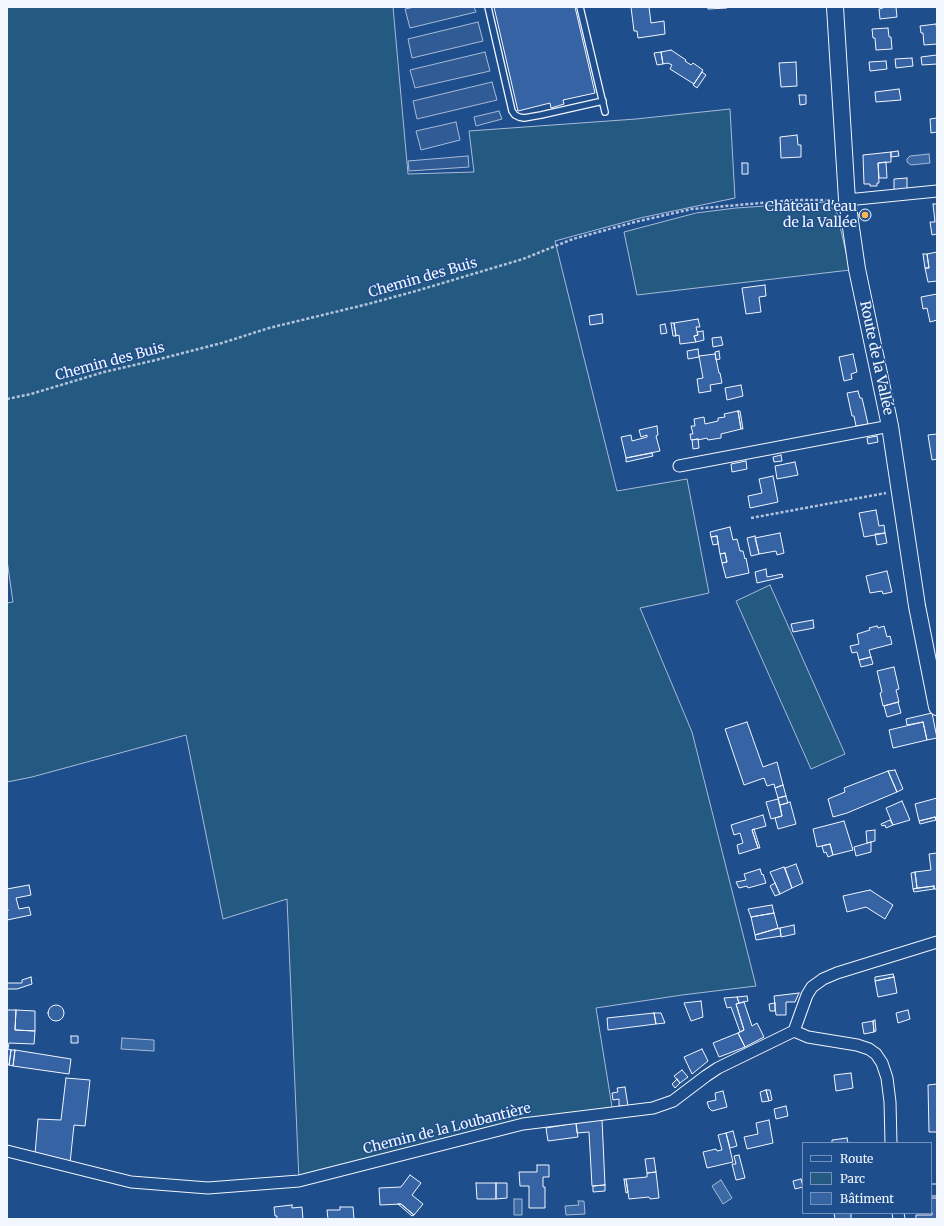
<!DOCTYPE html>
<meta charset="utf-8">
<style>
body{margin:0}
#map{position:relative;width:944px;height:1226px;overflow:hidden;background:#1f4e8c;font-family:Merriweather,serif}
canvas{display:block}
.frame{position:absolute;inset:0;border:8px solid #f2f6ff;pointer-events:none}
.legend{position:absolute;left:802px;top:1142px;width:130px;height:72px;box-sizing:border-box;background:#1f4e8c;border:1px solid #7391ba;margin:0;padding:5px 7px;list-style:none;font-size:12px;color:#f2f6ff}
.legend li{display:flex;align-items:center;gap:8px;height:20px}
.legend b{width:20px;border:1px solid #7391ba}
</style>
<div id="map">
<canvas width="944" height="1226"></canvas>
<div class="frame"></div>
<ul class="legend">
<li><b style="height:5px;background:#1f4e8c"></b>Route</li>
<li><b style="height:11px;background:#245a82"></b>Parc</li>
<li><b style="height:11px;background:#3563a3"></b>Bâtiment</li>
</ul>
</div>
<script>
const ctx = document.querySelector('canvas').getContext('2d');
ctx.lineJoin = 'round';
function fillPath(path, color) { ctx.fillStyle = color; ctx.fill(path, 'evenodd'); }
const shape = rows => new Path2D(rows.map(r => 'M' + r).join(''));
function strokePath(path, color, width, dash) { ctx.strokeStyle = color; ctx.lineWidth = width; ctx.lineCap = dash ? 'butt' : 'round'; ctx.setLineDash(dash || []); ctx.stroke(path); }
function label(font, color, halo, rows, align = 'center') {
  ctx.font = font + ' Merriweather,serif'; ctx.lineWidth = 3; ctx.setLineDash([]); ctx.textBaseline = 'middle'; ctx.strokeStyle = halo; ctx.fillStyle = color; for (const [text, x, y, turn = 0] of rows) {
    ctx.save(); ctx.translate(x, y); ctx.rotate((+turn || 0) * Math.PI / 180); ctx.textAlign = isNaN(turn) ? turn : align; if (halo) ctx.strokeText(text, 0, 0); ctx.fillText(text, 0, 0); ctx.restore();
  }
}
const green = shape([
 [7,7,393,7,408,174,474,172,469,131,636,119,730,109,735,198,640,218,555,241,617,491,687,479,709,593,640,608,692,732,756,986,682,995,596,1008,613,1113,523,1124,299,1181,287,899,223,919,186,735,32,777,7,782,7,603,13,602,7,560,7,7],
 [825,202,837,213,850,270,637,295,624,232,696,213,736,208,825,202],
 [770,585,845,754,811,769,736,601,770,585]
]);
fillPath(green, '#245a82');
strokePath(green, '#a8bbd7', 1);
const parking = shape([
 [415,7,474,7,476,12,410,28,405,9,415,7],
 [478,22,483,41,412,58,408,39,478,22],
 [485,52,490,71,415,88,410,70,485,52],
 [492,82,497,100,417,119,413,101,492,82],
 [499,111,502,119,476,126,474,117,499,111],
 [456,122,460,140,421,150,416,131,456,122],
 [468,156,469,167,409,171,408,161,468,156]
]);
fillPath(parking, '#305b95');
strokePath(parking, '#a8bbd7', 1);
const water = shape([
 [929,154,930,163,911,165,907,162,907,159,910,156,929,154],
 [122,1038,154,1040,154,1051,121,1049,122,1038],
 [721,1180,732,1198,723,1204,712,1186,721,1180],
 [514,1199,522,1199,522,1215,514,1215,514,1199],
 [578,1201,584,1201,585,1214,566,1215,565,1206,579,1205,578,1201]
]);
fillPath(water, '#3b69a3');
strokePath(water, '#a8bbd7', 1);
const building = shape([
 [494,7,575,7,595,93,563,100,564,104,551,108,550,103,518,111,494,7],
 [631,7,649,7,651,23,664,21,665,34,638,38,637,31,634,31,631,7],
 [708,7,727,7,727,8,708,9,708,7],
 [883,7,896,7,897,17,880,19,879,9,883,8,883,7],
 [936,24,937,31,937,44,924,45,923,33,921,33,920,26,936,24],
 [888,28,889,37,891,37,892,49,876,50,875,38,873,38,872,29,888,28],
 [671,50,686,60,685,61,691,65,693,63,703,70,694,84,670,69,672,65,668,63,663,64,661,52,671,50],
 [661,52,663,64,657,65,654,53,661,52],
 [937,55,937,64,922,65,921,57,937,55],
 [912,58,913,66,896,68,895,59,912,58],
 [886,61,887,69,870,71,869,62,886,61],
 [796,62,797,86,781,87,779,63,796,62],
 [702,72,706,75,697,88,693,85,702,72],
 [899,89,901,100,876,102,875,92,899,89],
 [799,95,806,95,806,104,800,105,799,95],
 [937,118,937,132,931,133,930,119,937,118],
 [797,135,798,145,801,145,801,157,781,158,780,137,797,135],
 [898,151,899,156,891,157,891,152,898,151],
 [891,152,891,162,878,163,879,183,877,183,877,186,870,186,870,184,864,184,863,155,891,152],
 [886,162,887,178,879,178,878,163,886,162],
 [742,163,748,163,748,174,742,174,742,163],
 [907,178,907,189,894,191,894,179,907,178],
 [933,204,937,204,937,234,932,235,930,222,935,222,933,204],
 '859 215a6 6 0 1 1 12 0a6 6 0 1 1-12 0Z',
 [937,252,937,281,928,282,925,268,929,268,927,254,937,252],
 [923,254,927,254,929,268,925,268,923,254],
 [765,285,766,296,759,297,761,312,746,314,742,288,765,285],
 [937,294,937,320,930,322,927,308,923,309,921,297,937,294],
 [602,314,603,323,590,325,589,316,602,314],
 [698,319,700,327,696,327,698,335,694,336,696,342,680,344,679,335,676,336,674,323,698,319],
 [671,323,674,323,676,336,673,336,671,323],
 [665,324,667,333,661,334,660,325,665,324],
 [703,331,704,340,696,342,694,336,698,335,697,332,703,331],
 [721,337,723,345,713,347,712,338,721,337],
 [698,349,699,357,688,359,687,351,698,349],
 [719,351,720,359,716,360,715,352,719,351],
 [715,354,719,373,720,373,722,383,710,385,711,391,699,393,697,379,703,378,699,356,715,354],
 [853,354,857,372,851,374,852,379,844,381,839,357,853,354],
 [741,385,743,396,727,400,725,388,741,385],
 [858,391,860,398,862,398,868,424,856,426,854,416,852,416,847,393,858,391],
 [738,411,740,411,743,429,741,429,738,411],
 [738,411,741,429,721,434,721,438,708,440,707,438,698,440,698,439,691,440,690,434,693,434,691,426,695,426,694,419,704,417,705,424,718,421,718,418,725,417,724,414,738,411],
 [657,426,658,435,656,436,660,451,626,458,621,437,631,435,632,441,647,437,647,435,641,437,639,430,657,426],
 [937,434,937,459,932,460,928,435,937,434],
 [877,436,878,442,868,444,867,438,877,436],
 [698,439,699,448,693,449,692,440,698,439],
 [652,453,653,456,626,462,626,458,652,453],
 [781,455,782,461,774,462,773,457,781,455],
 [746,461,747,469,732,472,731,464,746,461],
 [795,462,798,475,777,479,775,466,795,462],
 [773,476,778,502,750,508,748,496,762,493,759,479,773,476],
 [876,510,879,526,884,525,885,533,864,537,859,513,876,510],
 [730,527,733,540,737,539,740,551,743,551,745,559,746,558,749,573,726,578,722,563,727,562,725,553,720,554,717,536,711,537,710,532,730,527],
 [780,533,784,553,777,555,776,551,759,554,755,538,780,533],
 [885,533,887,543,877,545,875,534,885,533],
 [717,536,718,544,713,545,711,537,717,536],
 [755,536,759,554,751,556,747,538,755,536],
 [725,553,727,562,722,563,720,554,725,553],
 [766,569,767,577,782,574,783,577,757,583,755,572,766,569],
 [887,571,892,592,883,594,882,591,870,593,866,576,887,571],
 [813,620,814,628,793,632,791,624,813,620],
 [877,626,878,628,884,626,887,637,890,636,892,644,869,650,871,657,859,660,857,652,852,653,850,646,859,644,857,634,870,630,869,628,877,626],
 [871,657,873,664,861,667,859,660,871,657],
 [894,667,899,689,896,690,899,702,883,706,880,693,882,692,877,671,894,667],
 [898,702,901,713,887,717,884,706,898,702],
 [932,713,937,738,927,740,923,722,907,725,906,719,932,713],
 [747,722,763,767,777,762,783,785,775,788,774,784,767,786,764,778,744,785,725,729,747,722],
 [923,722,927,740,893,748,889,730,923,722],
 [895,770,903,789,897,792,888,771,895,770],
 [888,771,897,792,847,813,833,817,828,799,845,792,844,788,888,771],
 [783,785,786,796,778,798,775,788,783,785],
 [786,796,788,803,780,805,778,798,786,796],
 [937,798,937,819,935,817,919,821,915,804,937,798],
 [778,799,782,816,771,819,766,802,778,799],
 [902,801,910,820,893,825,886,808,902,801],
 [790,802,796,824,778,829,775,818,782,816,780,805,790,802],
 [763,815,766,826,752,830,758,848,739,854,737,845,743,843,740,833,734,835,731,825,763,815],
 [935,817,936,820,920,824,919,821,935,817],
 [890,820,893,825,886,828,885,825,882,826,881,824,890,820],
 [844,821,853,850,833,855,830,844,817,847,813,829,844,821],
 [754,829,760,848,758,848,752,830,754,829],
 [875,830,875,841,867,843,866,831,875,830],
 [871,842,871,852,856,856,854,847,871,842],
 [830,844,833,855,828,857,826,852,824,853,822,846,830,844],
 [937,853,937,889,934,889,934,886,917,888,915,872,931,870,929,854,937,853],
 [796,864,803,883,792,888,785,868,796,864],
 [784,867,792,888,780,894,770,872,784,867],
 [760,869,762,875,763,874,766,883,748,888,747,886,739,888,736,882,746,880,744,874,760,869],
 [915,872,917,888,913,889,911,873,915,872],
 [775,883,780,894,775,896,770,886,775,883],
 [29,885,31,895,16,898,19,909,29,907,31,915,7,920,7,911,8,911,7,906,7,889,29,885],
 [934,886,934,889,914,892,913,889,934,886],
 [870,890,893,905,885,919,866,907,847,912,843,896,870,890],
 [772,905,774,913,751,917,748,909,772,905],
 [774,913,778,928,755,935,751,917,774,913],
 [794,925,795,934,781,937,780,928,794,925],
 [780,928,781,936,756,940,755,935,780,928],
 [893,974,894,977,875,981,875,977,893,974],
 [31,977,32,984,17,989,7,989,7,983,22,983,22,980,31,977],
 [894,977,897,993,878,997,875,981,894,977],
 [799,993,795,1002,786,1002,786,1015,776,1015,774,996,799,993],
 [747,996,748,1001,739,1003,737,997,747,996],
 [737,997,739,1003,736,1004,744,1030,740,1032,731,1007,727,1008,724,998,737,997],
 [701,1001,703,1017,691,1021,684,1003,701,1001],
 [744,1002,752,1026,757,1023,764,1037,745,1047,738,1033,744,1030,736,1004,744,1002],
 [775,1003,775,1011,770,1011,769,1004,775,1003],
 '48 1013a8 8 0 1 1 16 0a8 8 0 1 1-16 0Z',
 [7,1010,16,1010,15,1030,35,1031,34,1044,9,1043,8,1049,11,1050,9,1065,7,1065,7,1010],
 [16,1010,35,1011,35,1031,15,1030,16,1010],
 [908,1010,910,1019,898,1023,896,1013,908,1010],
 [654,1013,661,1013,665,1023,656,1024,654,1013],
 [654,1013,656,1024,608,1030,607,1018,654,1013],
 [875,1020,876,1031,874,1032,873,1021,875,1020],
 [873,1021,874,1032,864,1034,862,1023,873,1021],
 [738,1033,745,1047,719,1057,713,1043,738,1033],
 [71,1036,78,1036,78,1043,71,1043,71,1036],
 [702,1049,708,1061,692,1074,684,1057,702,1049],
 [11,1050,15,1050,13,1066,9,1065,11,1050],
 [15,1050,71,1059,69,1074,13,1066,15,1050],
 [682,1070,688,1077,680,1083,674,1076,682,1070],
 [851,1073,853,1088,836,1091,834,1075,851,1073],
 [66,1078,90,1080,85,1126,74,1125,70,1163,35,1154,38,1119,61,1120,66,1078],
 [677,1079,680,1083,675,1088,672,1084,677,1079],
 [937,1084,937,1132,929,1132,928,1085,937,1084],
 [625,1087,628,1106,619,1106,619,1099,613,1100,612,1093,618,1092,617,1088,625,1087],
 [766,1090,769,1101,762,1102,760,1092,766,1090],
 [766,1090,770,1090,772,1100,769,1101,766,1090],
 [723,1091,727,1107,712,1111,709,1108,707,1102,716,1100,715,1093,723,1091],
 [786,1106,788,1116,776,1119,774,1109,786,1106],
 [602,1119,605,1185,592,1186,589,1132,577,1133,576,1123,602,1119],
 [769,1120,773,1143,747,1149,744,1137,758,1134,756,1123,769,1120],
 [576,1123,578,1137,548,1141,546,1128,576,1123],
 [733,1131,737,1146,730,1148,726,1133,733,1131],
 [726,1133,733,1162,707,1168,703,1152,716,1149,717,1151,722,1150,718,1135,726,1133],
 [847,1138,848,1143,832,1143,832,1140,847,1138],
 [739,1155,745,1178,736,1180,732,1164,736,1164,734,1156,739,1155],
 [654,1158,656,1172,647,1173,645,1159,654,1158],
 [537,1165,549,1165,549,1177,543,1177,543,1187,545,1187,545,1208,529,1208,529,1186,520,1186,519,1172,537,1172,537,1165],
 [656,1172,659,1198,650,1199,649,1197,629,1199,626,1179,647,1177,647,1173,656,1172],
 [410,1175,421,1183,412,1195,423,1204,414,1215,401,1204,380,1205,379,1188,401,1187,410,1175],
 [624,1179,626,1179,628,1192,626,1193,624,1179],
 [801,1179,803,1187,795,1189,793,1181,801,1179],
 [476,1183,496,1183,496,1199,477,1199,476,1183],
 [496,1183,507,1183,507,1198,496,1199,496,1183],
 [605,1185,605,1191,593,1192,593,1186,605,1185],
 [931,1198,937,1198,937,1219,916,1219,916,1215,932,1215,932,1212,931,1212,931,1198],
 [398,1204,401,1204,414,1215,412,1216,398,1204],
 [292,1205,292,1208,302,1207,303,1219,277,1219,277,1216,275,1216,274,1207,292,1205],
 [340,1207,353,1207,354,1219,328,1219,327,1210,340,1210,340,1207],
 [834,1213,851,1213,851,1219,835,1219,834,1213]
]);
fillPath(building, '#3563a3');
strokePath(building, '#f2f6ff', 1);
const lane = shape([
 [488,7,512,111,515,115,519,117,524,118,541,115,603,101],
 [580,7,605,112]
]);
const street = shape([
 [847,200,937,191],
 [679,466,890,426],
 [794,1031,808,1037,857,1045,869,1049,876,1054,882,1063,887,1078,890,1102,891,1143],
 [7,1151,131,1182,208,1188,299,1181,523,1124,653,1108,673,1101,706,1076,718,1068,794,1031,807,995,812,987,823,979,837,973,937,942],
 [931,1190,937,1190],
 [898,1213,899,1219]
]);
const secondary = shape([
 [835,7,847,200,857,269,890,426,917,606,937,707]
]);
strokePath(lane, '#f2f6ff', 8);
strokePath(street, '#f2f6ff', 13);
strokePath(secondary, '#f2f6ff', 18);
strokePath(shape([
 [7,399,31,394,104,372,156,360,222,343,269,328,368,304,416,291,523,259,573,239,635,222,692,209,795,200,834,200],
 [751,518,886,493]
]), '#b3c4dc', 2.5, [3, 2]);
strokePath(lane, '#1f4e8c', 5.5);
strokePath(street, '#1f4e8c', 11);
strokePath(secondary, '#1f4e8c', 16);
for (const [x, y, r, color] of [
 [865,215,4,"#ffb74d"]
]) { const dot = new Path2D(); dot.arc(x, y, r, 0, 2 * Math.PI); ctx.fillStyle = color; ctx.fill(dot); strokePath(dot, '#1f4e8c', 1.5); }
label('14px', '#f2f6ff', '#1f4e8c', [
 ["Château d'eau",857,207],
 ["de la Vallée",857,223]
], 'right');
label('14px', '#f2f6ff', '#1f4e8c', [
 ["Chemin des Buis",423,278,-16],
 ["Route de la Vallée",876,358,78],
 ["Chemin des Buis",110,362,-15],
 ["Chemin de la Loubantière",447,1129,-14]
]);
</script>
